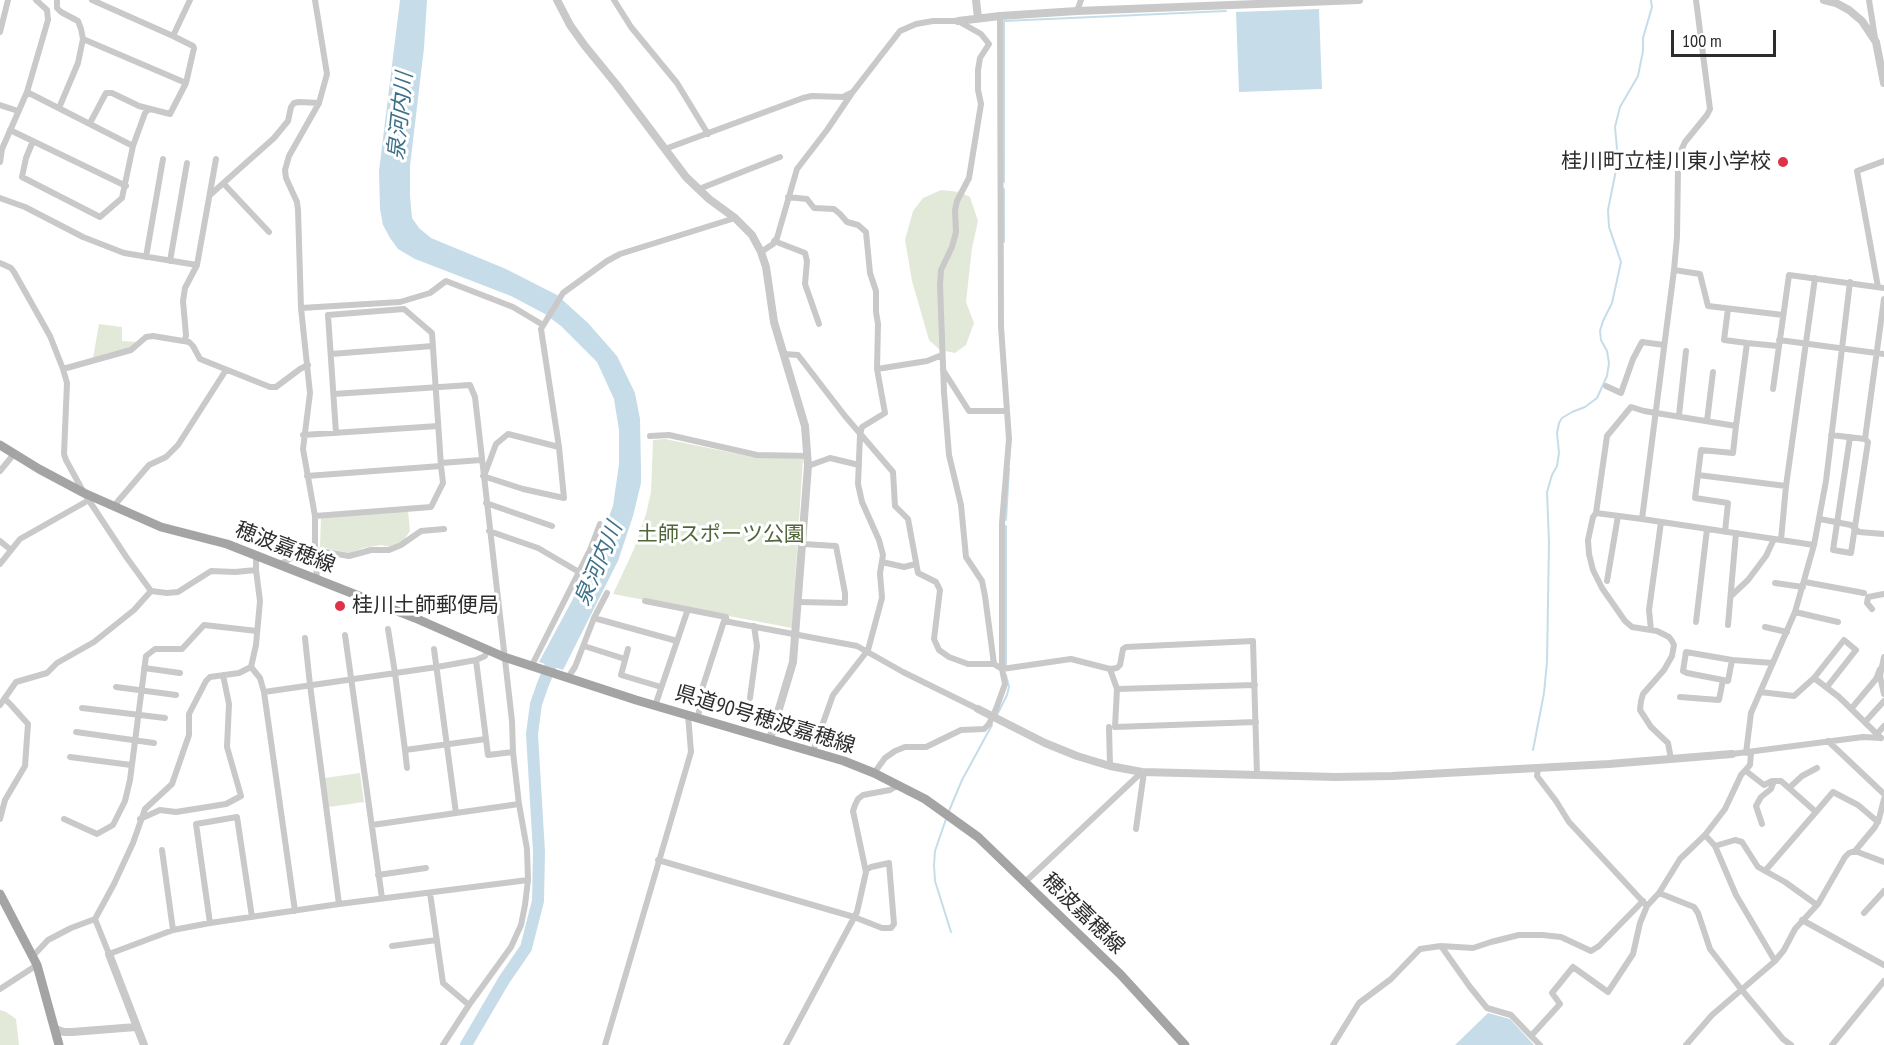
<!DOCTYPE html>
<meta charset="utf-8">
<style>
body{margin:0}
#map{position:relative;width:1884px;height:1045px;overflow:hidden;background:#fff;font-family:"PT Sans Narrow",sans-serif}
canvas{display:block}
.scale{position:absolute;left:1671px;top:30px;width:105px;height:27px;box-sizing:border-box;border:3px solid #2c2c2c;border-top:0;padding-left:8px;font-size:18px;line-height:21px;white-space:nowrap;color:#2c2c2c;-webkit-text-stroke:4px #fff;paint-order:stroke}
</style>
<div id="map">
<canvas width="1884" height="1045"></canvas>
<div class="scale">100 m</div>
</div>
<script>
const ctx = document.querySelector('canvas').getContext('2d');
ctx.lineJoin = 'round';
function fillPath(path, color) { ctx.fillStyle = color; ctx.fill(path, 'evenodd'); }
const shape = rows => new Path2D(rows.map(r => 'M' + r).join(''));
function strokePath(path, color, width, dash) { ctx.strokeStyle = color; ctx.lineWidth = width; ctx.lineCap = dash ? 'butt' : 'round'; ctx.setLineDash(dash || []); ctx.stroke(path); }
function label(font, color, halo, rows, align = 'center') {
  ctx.font = font + ' "PT Sans Narrow","Noto Sans JP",sans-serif'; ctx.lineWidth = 6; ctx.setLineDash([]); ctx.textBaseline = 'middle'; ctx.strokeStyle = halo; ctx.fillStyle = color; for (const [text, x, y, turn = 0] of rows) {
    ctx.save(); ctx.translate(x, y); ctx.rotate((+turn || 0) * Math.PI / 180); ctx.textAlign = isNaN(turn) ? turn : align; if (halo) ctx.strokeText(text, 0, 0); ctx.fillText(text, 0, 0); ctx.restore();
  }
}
fillPath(shape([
 [941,190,960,192,970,197,978,221,972,248,966,302,974,323,966,345,955,353,940,350,929,340,912,281,905,240,913,211,923,198],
 [99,324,122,327,122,341,137,342,130,348,93,358],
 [665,439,753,457,803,459,792,628,613,594,634,549,646,514,651,492,653,440],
 [408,511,410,531,404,540,391,547,381,545,363,548,350,553,320,547,321,518],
 [360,773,364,802,329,807,325,778],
 [0,1010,6,1012,16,1019,19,1045,0,1045]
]), '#e3e9d9');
fillPath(shape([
 [400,0,427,0,424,48,410,166,410,196,412,218,419,228,431,238,506,269,557,295,588,323,617,356,635,393,640,419,641,469,641,483,633,516,618,561,563,670,539,662,589,569,613,506,619,464,619,430,614,399,597,362,561,326,545,314,511,296,415,259,398,249,390,238,383,225,380,209,379,171],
 [1319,9,1322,89,1239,92,1236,12],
 [1488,1013,1510,1019,1534,1045,1455,1045]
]), '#c6dde9');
strokePath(shape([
 [1004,182,1004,21,1226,11],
 [1004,189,1004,242],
 [1006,520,1009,469],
 [1006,526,1006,667],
 [996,717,1007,695,1009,687,1006,675],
 [1533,750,1544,693,1547,662,1549,542,1547,492,1552,475,1557,466,1559,453,1557,433,1559,423,1562,418,1572,412,1585,407,1597,398,1607,376,1609,363,1607,351,1601,340,1600,331,1603,321,1612,303,1621,262,1609,227,1608,210,1618,160,1615,127,1620,107,1638,76,1643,51,1643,38,1652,7,1651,0],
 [949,811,962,780,992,725],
 [946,819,935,851,934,865,935,881,951,932]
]), '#c6dde9', 2);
strokePath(shape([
 [466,1045,504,980,526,948,538,901,539,852,532,734,536,704,543,684,553,660]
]), '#c6dde9', 12);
strokePath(shape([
 [57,0,57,8,61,12,78,21,81,29,83,39,78,63,59,108],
 [614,0,631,27,677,83,708,134],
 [1696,0,1710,109,1707,115,1685,142,1680,153,1678,169,1677,237,1674,270,1642,519,1814,545],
 [1869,0,1875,38],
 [1077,11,1081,0],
 [0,32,8,0],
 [173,36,190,0],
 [83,39,186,83],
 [27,92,133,146],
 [0,105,18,111],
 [90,123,106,93,112,93,139,106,170,114,186,83,194,48,193,46,173,36,92,0],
 [10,130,126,186],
 [33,141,26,158,22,177,100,217,122,198,133,146,145,113,149,109],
 [665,149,803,98,812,96,843,97,851,93],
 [0,162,2,149,27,92,48,20,47,10,36,0],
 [224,184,269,232],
 [699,189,780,157],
 [210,195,274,138,288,121,291,107,294,103,299,102,319,103],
 [788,197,807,199,814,208,834,209,840,214,847,222,858,225,866,232,870,273,876,291,876,312,878,324,877,369,885,413,862,427,860,435,858,484,862,502,879,540,883,555,880,573,882,598,868,650,833,695,813,751],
 [0,198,25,207,83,237,124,253,197,265,216,159],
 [774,241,805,253,807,261,805,284,819,324],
 [761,252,773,244,777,238,797,169,827,130,852,93,900,31,916,24,933,21,958,21,981,34,989,44,980,58,978,70,978,90,981,104,969,178,957,201,955,210,956,232,952,247,941,270,940,285,944,392,949,455,961,505,966,557,982,581,985,596,994,664,1002,669,1071,659,1110,669,1117,668,1120,665,1123,649,1126,647,1253,641,1257,775],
 [146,257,163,159],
 [170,261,187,163],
 [0,263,11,268,14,272,50,336,63,369,67,383,64,454,66,460,84,493,127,558,151,591,167,593,178,592,211,571,235,572,256,570],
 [1674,270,1700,274,1708,306,1783,315],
 [1878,287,1857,171,1884,161],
 [301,308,400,302,430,293,446,281,513,307,543,325],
 [1728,309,1724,340,1747,343],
 [1779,340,1884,354],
 [185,341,186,335,183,301,185,288,197,265],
 [331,354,433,346],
 [784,354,798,355,845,416,893,472,895,506,908,519,918,573,936,582,940,590,934,639,939,650,949,657,968,664,994,664],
 [63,369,131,350,146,337,153,336,189,342,193,346,200,359,270,387,276,387,300,369,308,365],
 [877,369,927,361,942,355],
 [943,370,969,411,1007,411],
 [1606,386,1621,393,1633,359,1642,342,1664,345],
 [1773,389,1789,275,1884,288],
 [334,394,470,385,475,397,512,721,513,752,519,804,527,849,528,880,525,905,521,925,511,947,469,1005,443,1045],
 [1679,415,1686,351],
 [1707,421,1713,372],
 [303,435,438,426],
 [1831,435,1865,439,1884,299],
 [650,436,669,435,757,455,807,456],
 [1850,437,1833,550,1851,553,1868,442,1865,439],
 [441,463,481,460],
 [808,466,830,458,859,465],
 [0,471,14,454],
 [1698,475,1786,486],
 [307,476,441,466,432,333,404,309,328,315,336,433],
 [483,476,523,489,564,498,559,447],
 [484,476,496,444,508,434,559,447,541,329,563,293,607,261,620,254,735,218],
 [486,503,552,526],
 [113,507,149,465,166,457,178,445,226,370],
 [1596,513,1607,436,1631,407,1644,411,1736,426,1747,343,1778,346],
 [315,516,431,507,443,483,441,466],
 [1642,519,1596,513,1593,517,1588,540,1589,554,1593,570,1602,588,1625,621,1632,627,1657,631,1669,637,1672,641,1674,645,1672,656,1664,670,1643,694,1641,701,1640,710,1651,727,1668,743,1671,759],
 [1820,519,1851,525,1859,532,1884,534],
 [489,531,538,548,579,572],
 [1725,532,1728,503,1695,498,1701,450,1733,453,1736,426],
 [1781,540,1786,486,1815,278],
 [0,541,11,550],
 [882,562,904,567,916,564],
 [0,564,20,539,89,500],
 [279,565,300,553,315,550,315,516,303,449,310,393,301,308,298,210,297,202,286,178,285,170,289,156,319,103,327,74,315,0],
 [317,580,315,550,349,556,371,550,389,550,401,545,421,531,444,529],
 [1607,581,1618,516],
 [1805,582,1864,593],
 [1775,583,1803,587],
 [1731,596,1748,580,1766,556,1774,539],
 [645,601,726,617,727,622],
 [798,602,845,603,845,593,836,546,803,544],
 [1872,609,1867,603,1868,597,1884,594],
 [1795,612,1838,622],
 [594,618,677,641],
 [1696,622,1707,529],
 [1728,625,1736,533],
 [1765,627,1787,632],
 [388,629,395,673,405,750,486,739],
 [1651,630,1649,610,1661,522],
 [345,635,382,898],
 [305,638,310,685,339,904],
 [584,646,625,659],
 [434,649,456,813],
 [628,649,621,675,661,687],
 [1884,657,1880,676,1884,694],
 [476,660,488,755,513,752],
 [1732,660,1728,681,1687,673,1683,671,1686,652,1732,660,1773,663],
 [251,667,260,678,264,692,295,911],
 [531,667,590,550,600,524],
 [144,668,180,673],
 [1110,669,1117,689,1115,727,1256,722],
 [1814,678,1839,697,1881,738],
 [567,679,575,667,594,618,607,593],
 [116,687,176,695],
 [1117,689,1255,685],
 [264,692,437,667,476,660,485,656,487,651],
 [1760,692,1794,696,1814,678,1844,640,1856,650,1827,687],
 [1680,697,1719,700,1723,680],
 [750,698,757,646,754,626],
 [0,705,16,682,47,673,57,663,94,642,134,610,151,591],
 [655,706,688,609],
 [82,708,165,718],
 [996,709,1005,684,1002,669,1002,523,1009,439,1001,327,1000,16],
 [1851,709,1876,679,1880,669],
 [698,718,703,686,724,621,857,646,903,672,978,709],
 [1865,722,1884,701],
 [1109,727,1110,766],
 [76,732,154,743],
 [1877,734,1884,726],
 [1828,741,1884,794],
 [405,750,407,768],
 [1746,753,1751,713,1795,612,1814,545,1826,481,1850,282],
 [1732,754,1863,737,1881,738],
 [70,757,131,765],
 [1538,768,1537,776,1556,801,1569,822,1647,906,1659,893,1680,859,1705,835,1725,809,1741,775,1750,765,1751,753],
 [1746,771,1764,785,1772,781,1781,781,1816,812,1833,792,1858,805,1878,822],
 [874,773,885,758,895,751,905,747,926,747,961,730,984,729,989,724],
 [1789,788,1802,776,1817,768],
 [0,819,5,800,25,766,28,724,11,705,5,699],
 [64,819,97,834,113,825,125,801,130,780,146,656,155,649,182,649,204,625,257,631],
 [140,819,160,810,176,812,226,804,241,796,227,747,229,704,223,675],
 [1762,824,1756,806,1761,797,1771,789,1774,781],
 [372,825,519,804],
 [1136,829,1144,772],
 [1705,835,1715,846,1736,895,1775,961],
 [1715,846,1735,840,1742,842,1758,867,1785,882,1817,905],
 [162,850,173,930],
 [1855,851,1884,862],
 [658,860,854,917,882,928,891,928,894,924,889,863,871,867,866,870],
 [1765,871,1816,812],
 [378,875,426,868],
 [1024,883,1142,772],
 [430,893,443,983,469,1005],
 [1659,893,1694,907,1698,913,1710,949,1741,989,1783,1039,1791,1045],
 [1643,901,1599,946,1591,951,1561,937,1542,935,1519,935,1491,942,1473,948,1441,946,1470,987,1487,1008,1511,1015,1531,1036,1560,1004,1552,993,1573,967,1608,992,1633,954,1640,923,1647,906],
 [1864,913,1884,891],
 [95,919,109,954,173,930,210,923,339,904,528,880],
 [1802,920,1884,965],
 [210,923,196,824,237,817,252,917],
 [392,946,437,940],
 [33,956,48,940,71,928,95,919,114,884,133,843,145,809,172,784,189,735,189,714,206,681,210,677,239,673,251,667,256,645,260,601,256,570,256,556],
 [0,989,37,965],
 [1531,1036,1540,1045],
 [605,1045,691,752,688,715],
 [786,1045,857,912,866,872,853,811,855,805,858,799,863,795,890,790,897,786],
 [1333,1045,1359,1003,1391,979,1420,949,1441,946],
 [1686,1045,1712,1015,1775,961,1784,950,1795,929,1818,904,1845,857,1849,853,1855,851,1875,827,1879,819,1884,799],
 [1832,1045,1884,981]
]), '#c9c9c9', 6);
strokePath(shape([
 [557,0,570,25,585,46,616,84,686,177,709,199,735,218,752,235,761,252,766,267,774,322,805,426,808,466,793,662,770,739],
 [976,0,978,18],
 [1824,0,1836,3,1849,10,1862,21,1876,42,1884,83],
 [958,21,1000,16,1077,11,1359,0],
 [978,709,1045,743,1077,756,1110,766,1142,772,1336,777,1392,776,1609,764,1732,754],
 [109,954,144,1045],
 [55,1029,64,1032,72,1032,136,1027]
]), '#c9c9c9', 8);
strokePath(shape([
 [0,445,39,469,84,493,161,527,227,544,415,618,504,657,636,700,844,761,874,773,925,799,978,837,1121,975,1185,1045],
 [0,894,37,965,59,1045]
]), '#a4a4a4', 9);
strokePath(shape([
 [989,724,996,709]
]), '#c9c9c9', 6);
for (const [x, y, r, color] of [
 [1783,162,6,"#de3249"],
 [340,606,6,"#de3249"]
]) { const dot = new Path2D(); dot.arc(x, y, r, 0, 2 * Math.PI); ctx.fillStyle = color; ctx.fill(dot); strokePath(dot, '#fff', 2); }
label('21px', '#2c2c2c', '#fff', [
 ["桂川町立桂川東小学校",1771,162],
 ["桂川土師郵便局",352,606,"left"]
], 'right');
label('21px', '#51653b', '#fff', [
 ["土師スポーツ公園",721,535]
]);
label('21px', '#2c2c2c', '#fff', [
 ["穂波嘉穂線",285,548,21],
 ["県道90号穂波嘉穂線",765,720,17],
 ["穂波嘉穂線",1083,914,44]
]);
label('italic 22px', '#3d718a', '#fff', [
 ["泉河内川",401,116,-84],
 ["泉河内川",599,564,-67]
]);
</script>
